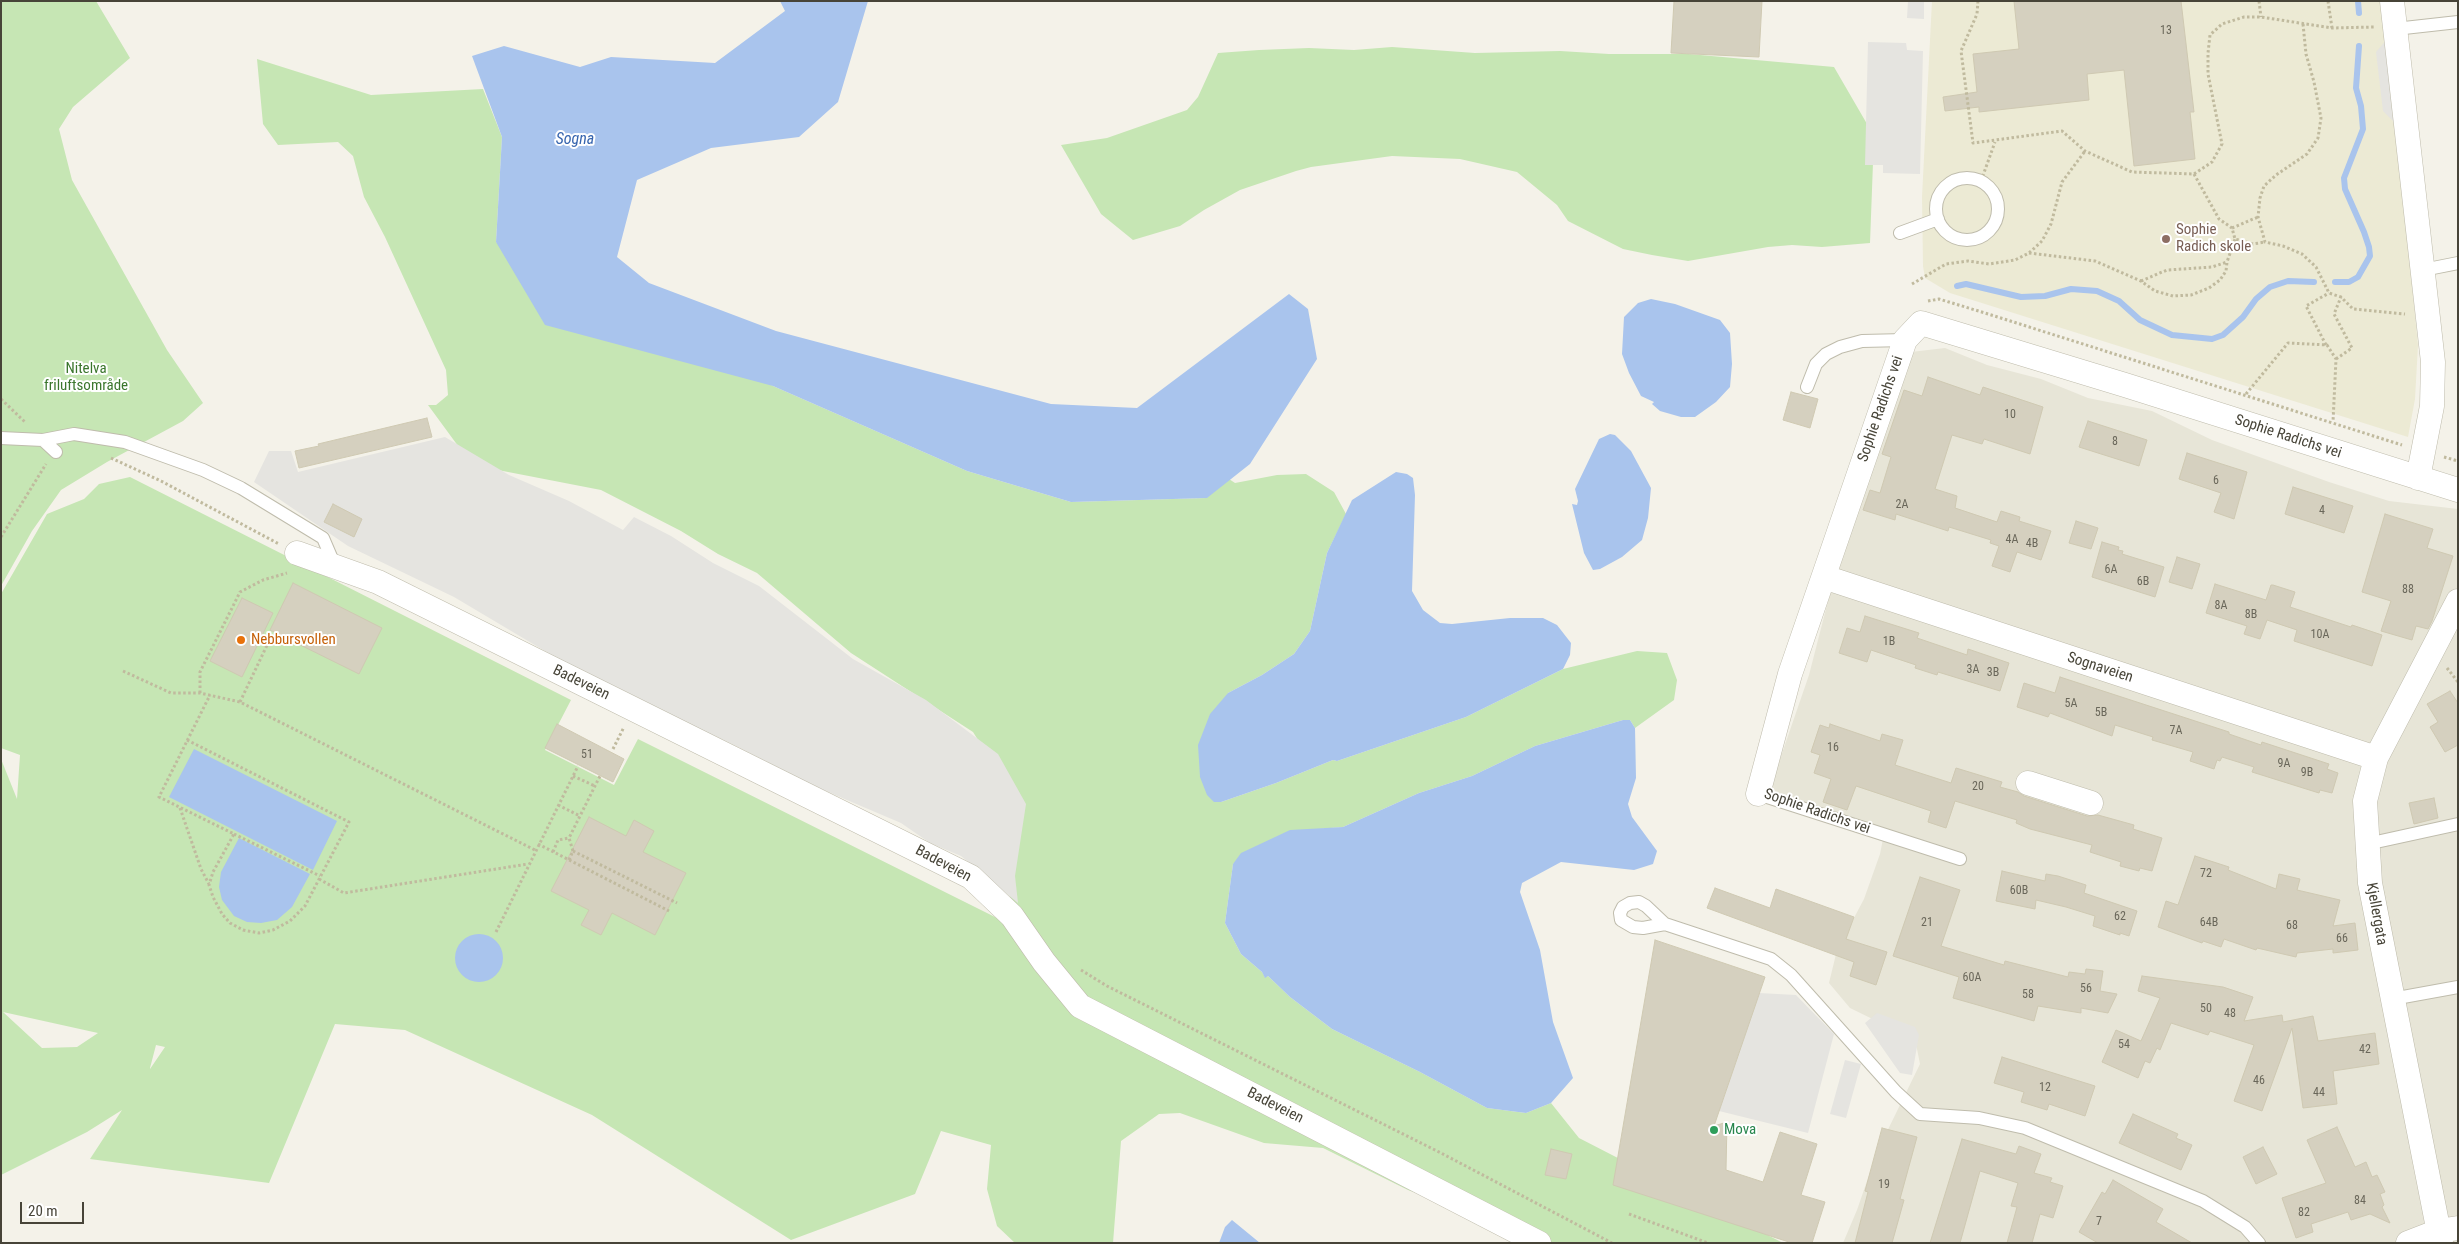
<!DOCTYPE html>
<meta charset="utf-8">
<style>
body{margin:0}
#map{position:relative;width:2459px;height:1244px;overflow:hidden;background:#f4f2e9;font-family:"Roboto Condensed",sans-serif}
canvas{display:block}
.frame{position:absolute;inset:0;border:2px solid #474438;pointer-events:none}
.scale{position:absolute;left:20px;top:1202px;width:64px;height:22px;box-sizing:border-box;border:2px solid #474438;border-top:0;padding-left:6px;font-size:15px;line-height:18px;white-space:nowrap;color:#474438;-webkit-text-stroke:4px #fff;paint-order:stroke}
</style>
<div id="map">
<canvas width="2459" height="1244"></canvas>
<div class="frame"></div>
<div class="scale">20 m</div>
</div>
<script>
const ctx = document.querySelector('canvas').getContext('2d');
ctx.lineJoin = 'round';
function fillPath(path, color) { ctx.fillStyle = color; ctx.fill(path, 'evenodd'); }
const shape = rows => new Path2D(rows.map(r => 'M' + r).join(''));
function strokePath(path, color, width, dash) { ctx.strokeStyle = color; ctx.lineWidth = width; ctx.lineCap = dash ? 'butt' : 'round'; ctx.setLineDash(dash || []); ctx.stroke(path); }
function label(font, color, halo, rows, align = 'center') {
  ctx.font = font + ' "Roboto Condensed",sans-serif'; ctx.lineWidth = 4; ctx.setLineDash([]); ctx.textBaseline = 'middle'; ctx.strokeStyle = halo; ctx.fillStyle = color; for (const [text, x, y, turn = 0] of rows) {
    ctx.save(); ctx.translate(x, y); ctx.rotate((+turn || 0) * Math.PI / 180); ctx.textAlign = isNaN(turn) ? turn : align; if (halo) ctx.strokeText(text, 0, 0); ctx.fillText(text, 0, 0); ctx.restore();
  }
}
fillPath(shape([
 [1945,348,1987,365,2041,379,2088,398,2152,411,2212,440,2329,482,2389,501,2458,509,2458,1243,1843,1243,1857,1210,1877,1152,1920,1064,1916,1044,1899,1032,1850,1008,1829,983,1837,950,1864,899,1880,854,1884,834,1769,791,1809,675,1836,570,1911,352]
]), '#e7e5d7');
fillPath(shape([
 [1932,1,2384,1,2418,345,2415,399,2408,437,1950,293,1925,278,1923,266,1922,197]
]), '#ecead4');
fillPath(shape([
 [1,1,96,1,130,58,73,107,59,129,72,180,167,350,203,403,183,421,107,462,61,490,32,531,1,586],
 [1392,47,1475,53,1560,51,1609,54,1689,54,1834,67,1874,136,1870,243,1822,247,1792,245,1768,247,1688,261,1652,255,1623,249,1568,221,1557,205,1517,172,1460,159,1392,156,1311,167,1296,171,1240,190,1204,210,1180,226,1133,240,1101,214,1061,145,1107,138,1187,110,1198,97,1218,53,1259,50,1309,48,1354,50],
 [257,59,371,95,483,89,502,137,496,242,773,386,967,471,1071,502,1206,498,1229,479,1235,483,1277,475,1306,474,1334,492,1346,514,1327,553,1310,631,1294,654,1262,675,1228,693,1214,802,1221,802,1276,783,1333,760,1337,761,1466,717,1563,669,1637,651,1667,653,1677,680,1674,700,1635,728,1630,720,1623,720,1535,746,1472,776,1419,793,1343,827,1319,829,1233,864,1225,923,1241,954,1262,972,1265,977,1268,976,1290,997,1332,1029,1420,1072,1487,1108,1526,1113,1551,1103,1579,1138,1783,1243,1522,1243,1427,1197,1408,1190,1323,1148,1264,1143,1180,1113,1159,1114,1121,1141,1113,1243,1015,1243,997,1226,987,1189,991,1145,941,1131,915,1194,791,1240,592,1115,405,1030,335,1024,269,1183,90,1159,122,1110,87,1132,1,1175,1,759,17,799,20,755,1,748,1,594,47,514,84,499,99,484,130,477,571,700,545,750,614,785,638,739,1005,922,1016,912,997,864,1000,775,973,732,851,653,757,573,718,554,681,531,601,490,472,465,428,405,436,405,448,395,446,370,385,237,364,197,353,156,338,142,278,145,263,124],
 [3,1012,98,1033,77,1047,42,1048],
 [156,1045,165,1047,150,1069,150,1068]
]), '#c6e6b4');
fillPath(shape([
 [1908,1,1924,1,1924,19,1907,18],
 [2389,37,2398,126,2383,111,2376,52],
 [1868,42,1906,43,1907,50,1923,51,1920,174,1883,173,1883,165,1865,165],
 [445,437,509,475,569,501,623,530,634,517,671,536,713,563,759,586,853,659,926,700,998,754,1026,804,1015,876,1018,903,961,856,930,843,901,823,814,786,730,743,597,682,454,597,348,546,254,482,269,451,291,451,298,472],
 [1759,993,1796,995,1834,1034,1808,1133,1719,1111],
 [1877,1013,1915,1027,1919,1035,1912,1075,1900,1073,1865,1023],
 [1845,1060,1861,1064,1846,1118,1830,1114]
]), '#e5e4e0');
fillPath(shape([
 [780,1,868,1,838,102,799,137,711,148,637,180,617,257,649,283,776,331,1051,404,1137,408,1289,294,1308,309,1317,359,1250,464,1207,498,1071,502,967,471,773,386,545,325,496,242,502,137,472,56,504,46,580,67,611,57,715,63,785,11],
 [1651,299,1675,304,1720,320,1730,333,1732,364,1730,387,1716,402,1695,417,1681,417,1660,411,1652,404,1654,402,1641,396,1629,373,1622,354,1624,317,1638,303],
 [1610,434,1615,435,1631,451,1651,488,1648,518,1642,540,1622,557,1600,569,1593,570,1584,553,1572,504,1577,505,1578,501,1575,489,1599,439],
 [1396,472,1407,474,1413,478,1415,495,1412,591,1423,610,1440,623,1452,624,1510,618,1543,618,1557,625,1571,643,1570,655,1563,669,1466,717,1337,761,1333,760,1276,783,1221,802,1214,802,1207,795,1200,777,1198,745,1210,714,1228,693,1262,675,1294,654,1310,631,1327,553,1352,500],
 [1623,720,1630,720,1635,728,1636,778,1628,804,1632,817,1657,851,1653,864,1634,870,1561,862,1522,883,1520,892,1540,950,1553,1022,1573,1078,1551,1103,1526,1113,1487,1108,1420,1072,1332,1029,1290,997,1268,976,1265,978,1262,972,1241,954,1225,923,1233,864,1241,853,1290,830,1343,827,1419,793,1472,776,1535,746],
 [194,749,337,821,313,870,169,797],
 [239,838,310,874,292,907,277,920,261,923,247,922,234,916,222,900,219,887,221,872],
 '455 958a24 24 0 1 1 48 0a24 24 0 1 1-48 0Z',
 [1232,1220,1260,1243,1219,1243,1225,1227]
]), '#a9c4ed');
strokePath(shape([
 [2358,1,2359,13],
 [2335,282,2349,282,2358,277,2370,256,2369,247,2364,232,2345,189,2344,178,2363,129,2361,106,2356,88,2359,46],
 [1957,286,1966,284,2021,297,2045,296,2071,289,2097,291,2119,301,2140,320,2172,335,2212,339,2223,335,2243,317,2256,299,2270,287,2288,281,2314,282]
]), '#a9c4ed', 6);
const building = shape([
 [1674,1,1762,1,1759,57,1671,53,1674,1],
 [2014,1,2181,1,2194,112,2190,112,2195,159,2134,166,2124,70,2087,74,2089,100,1979,112,1979,107,1945,111,1943,97,1977,92,1973,54,2019,49,2014,1],
 [1928,377,1980,395,1983,387,2043,407,2030,454,1984,439,1982,444,1952,435,1935,489,1957,496,1955,508,1997,522,2001,511,2020,517,2019,521,2051,531,2041,560,2017,552,2010,572,1992,566,1999,546,1990,543,1991,540,1949,527,1948,531,1896,514,1895,520,1863,510,1870,490,1880,493,1891,457,1882,454,1904,390,1922,396,1928,377],
 [1791,392,1818,399,1810,428,1783,420,1791,392],
 [427,418,432,437,299,468,295,451,319,446,318,444,427,418],
 [2088,421,2147,440,2139,466,2079,447,2088,421],
 [2187,453,2247,472,2234,519,2214,512,2221,493,2179,479,2187,453],
 [2293,487,2353,506,2344,533,2285,514,2293,487],
 [333,504,362,519,354,537,324,522,333,504],
 [2385,514,2433,529,2427,548,2453,556,2432,621,2428,629,2416,626,2412,640,2381,631,2391,601,2362,592,2385,514],
 [2076,521,2098,528,2091,549,2069,543,2076,521],
 [2102,542,2119,547,2118,550,2123,551,2122,554,2164,567,2155,597,2092,577,2102,542],
 [2177,557,2200,564,2192,589,2169,582,2177,557],
 [293,583,382,628,359,674,270,630,293,583],
 [2215,584,2266,600,2271,585,2273,585,2295,592,2290,607,2351,627,2352,625,2382,635,2372,666,2294,641,2297,630,2267,620,2260,639,2244,634,2247,626,2206,613,2215,584],
 [242,598,273,613,242,677,210,661,242,598],
 [1865,616,1919,633,1917,638,1967,655,1968,649,2009,663,2000,691,1938,672,1937,675,1915,668,1916,665,1871,650,1867,662,1839,653,1847,628,1860,632,1865,616],
 [2060,677,2229,732,2229,734,2261,745,2262,742,2329,764,2327,769,2338,773,2332,793,2320,790,2319,793,2252,772,2254,767,2222,757,2220,761,2217,760,2214,769,2190,761,2193,752,2152,740,2153,737,2115,725,2112,736,2050,713,2048,717,2017,707,2024,683,2055,693,2060,677],
 [2450,691,2458,703,2458,745,2445,752,2430,727,2438,722,2427,704,2450,691],
 [557,724,624,759,613,782,545,748,557,724],
 [1830,724,1880,741,1882,734,1903,740,1895,765,1951,783,1956,768,2002,782,2000,787,2018,792,2024,796,2087,816,2098,815,2134,825,2133,829,2162,838,2152,871,2140,868,2139,871,2120,866,2121,862,2090,852,2092,845,2030,829,2016,823,2017,820,1955,801,1946,828,1928,822,1931,811,1856,786,1847,810,1823,802,1831,779,1814,773,1820,755,1811,752,1820,725,1829,728,1830,724],
 [2434,798,2438,818,2414,824,2409,803,2434,798],
 [589,817,626,836,634,820,654,831,643,852,686,873,655,935,612,913,601,935,581,925,589,910,551,891,589,817],
 [2195,856,2229,867,2228,870,2276,889,2279,874,2300,879,2297,890,2340,900,2333,926,2355,923,2358,950,2333,953,2333,949,2297,953,2296,957,2257,948,2256,950,2224,939,2221,947,2203,941,2202,943,2158,927,2166,901,2178,905,2195,856],
 [2002,871,2045,881,2046,874,2058,876,2086,885,2084,893,2137,911,2129,936,2120,933,2120,935,2093,926,2095,916,2066,907,2036,900,2035,909,1996,901,2002,871],
 [1920,877,1960,890,1941,946,2004,965,2005,961,2068,977,2069,972,2085,974,2086,969,2103,971,2100,991,2117,994,2108,1013,2081,1008,2081,1013,2038,1006,2034,1021,1953,998,1959,977,1893,956,1920,877],
 [1715,888,1770,908,1776,889,1854,917,1846,939,1887,952,1876,985,1850,976,1854,962,1707,908,1715,888],
 [1655,940,1765,977,1714,1126,1727,1122,1726,1170,1763,1182,1780,1132,1817,1144,1801,1195,1825,1202,1812,1243,1792,1243,1613,1185,1655,940],
 [2142,976,2223,987,2253,997,2244,1021,2282,1015,2283,1022,2313,1016,2318,1041,2375,1033,2379,1064,2333,1071,2337,1104,2303,1108,2292,1028,2262,1111,2234,1101,2254,1045,2210,1031,2208,1035,2171,1023,2160,1050,2157,1048,2150,1063,2145,1061,2138,1078,2102,1062,2116,1030,2141,1041,2160,998,2138,991,2142,976],
 [2002,1057,2095,1086,2085,1116,2049,1104,2047,1110,2021,1102,2024,1092,1994,1083,2002,1057],
 [2133,1114,2178,1134,2176,1138,2192,1145,2181,1170,2119,1143,2133,1114],
 [2337,1127,2355,1167,2366,1162,2372,1177,2377,1175,2385,1192,2380,1194,2384,1205,2382,1207,2390,1223,2370,1214,2351,1220,2348,1212,2311,1224,2313,1232,2296,1238,2282,1198,2326,1183,2307,1140,2337,1127],
 [1882,1128,1917,1137,1900,1199,1904,1200,1892,1243,1855,1243,1868,1192,1865,1191,1882,1128],
 [1962,1139,2016,1154,2019,1146,2041,1154,2034,1173,2052,1178,2050,1182,2063,1186,2053,1218,2040,1214,2032,1243,2007,1243,2017,1207,2011,1206,2018,1183,1980,1171,1960,1243,1930,1243,1962,1139],
 [2263,1147,2277,1174,2256,1184,2243,1157,2263,1147],
 [1551,1149,1572,1154,1566,1179,1545,1175,1551,1149],
 [2113,1180,2163,1209,2156,1222,2192,1243,2098,1243,2079,1232,2102,1192,2105,1194,2113,1180]
]);
fillPath(building, '#d5d0bf');
strokePath(building, '#cfc9b2', 1);
const service = shape([
 [2395,29,2458,22],
 '1936 209a31 31 0 1 1 62 0a31 31 0 1 1-62 0Z',
 [1900,233,1938,219],
 [2423,270,2458,263],
 [1807,387,1816,364,1826,354,1840,347,1862,341,1905,340],
 [1,438,43,440,56,452],
 [43,440,74,434,125,442,203,470,241,488,323,538,335,566],
 [1758,794,1960,859],
 [2367,844,2458,824],
 [1665,924,1643,928,1633,927,1621,920,1620,913,1623,907,1630,903,1639,902,1646,906,1665,924,1771,959,1791,975,1896,1092,1920,1114,1979,1118,2025,1128,2203,1201,2245,1227,2259,1243],
 [2392,999,2458,987]
]);
const minor = shape([
 [2392,1,2433,362,2432,406,2418,478],
 [297,553,378,582,971,877,1012,916,1044,962,1080,1006,1539,1243],
 [1824,577,2376,758],
 [2028,783,2091,803],
 [1758,794,1790,674,1905,340,1921,323,2125,385,2458,490],
 [2408,1243,2439,1231,2458,1228],
 [2441,1243,2370,883,2365,801,2376,758,2458,601]
]);
strokePath(service, '#bfbcac', 14);
strokePath(minor, '#bfbcac', 25);
strokePath(shape([
 [1978,1,1977,14,1961,51,1973,143,2062,131,2085,151,2132,172,2194,174,2212,162,2222,144,2208,74,2208,53,2210,35,2222,24,2244,17,2261,17,2332,28,2374,27],
 [2259,1,2261,17],
 [2328,1,2332,28],
 [2303,24,2306,54,2314,82,2321,118,2318,138,2307,154,2276,175,2264,186,2260,198,2258,217,2265,242,2283,246,2302,254,2316,267,2329,293,2341,297,2353,309,2405,314],
 [2194,174,2219,219,2232,228,2235,239,2253,244,2265,242],
 [1981,181,1995,142],
 [2232,228,2258,217],
 [2029,253,2095,261,2141,281,2155,291,2173,296,2191,295,2209,288,2220,280,2226,271,2227,262,2235,239],
 [2141,281,2167,270,2212,267,2227,262],
 [1912,284,1946,264,1968,261,1989,264,2015,260,2029,253,2042,241,2051,224,2062,182,2085,151],
 [1928,301,1939,299,1985,313,2402,445],
 [2326,345,2306,306,2329,293],
 [2336,359,2352,348,2334,314,2341,297],
 [2246,394,2288,343,2327,345,2336,359,2333,422],
 [1,399,26,423],
 [2444,457,2458,461],
 [111,458,161,481,279,544],
 [1,537,46,464],
 [2447,668,2458,682],
 [123,671,171,693,200,693,240,702,535,850],
 [200,693,200,672,240,592,263,580,287,573],
 [240,702,269,641],
 [187,740,349,822,305,906,290,921,273,930,259,933,243,930,230,923,222,914,213,897,209,885,213,872,234,834,159,797,210,695],
 [613,749,624,727],
 [573,776,595,786],
 [558,805,580,816],
 [180,808,201,869,209,884],
 [234,834,320,876],
 [538,844,669,911],
 [573,851,677,903],
 [553,852,558,840,569,838],
 [569,860,573,851,569,838,600,776],
 [319,879,344,893,528,864],
 [496,932,578,766],
 [1081,970,1107,986,1441,1153,1612,1243],
 [1629,1214,1708,1243]
]), '#c0ba9e', 3, [2.5, 2.5]);
strokePath(service, '#fff', 12);
strokePath(minor, '#fff', 24);
for (const [x, y, r, color] of [
 [2166,239,5,"#8d6e63"],
 [241,640,5,"#e8710a"],
 [1714,1130,5,"#2e9e5b"]
]) { const dot = new Path2D(); dot.arc(x, y, r, 0, 2 * Math.PI); ctx.fillStyle = color; ctx.fill(dot); strokePath(dot, '#fff', 2); }
label('12px', '#6a675a', null, [
 ["13",2166,31],
 ["10",2010,415],
 ["8",2115,442],
 ["6",2216,481],
 ["2A",1902,505],
 ["4",2322,511],
 ["4A",2012,540],
 ["4B",2032,544],
 ["6A",2111,570],
 ["6B",2143,582],
 ["88",2408,590],
 ["8A",2221,606],
 ["8B",2251,615],
 ["10A",2320,635],
 ["1B",1889,642],
 ["3A",1973,670],
 ["3B",1993,673],
 ["5A",2071,704],
 ["5B",2101,713],
 ["7A",2176,731],
 ["16",1833,748],
 ["51",587,755],
 ["9A",2284,764],
 ["9B",2307,773],
 ["20",1978,787],
 ["72",2206,874],
 ["60B",2019,891],
 ["62",2120,917],
 ["21",1927,923],
 ["64B",2209,923],
 ["68",2292,926],
 ["66",2342,939],
 ["60A",1972,978],
 ["56",2086,989],
 ["58",2028,995],
 ["50",2206,1009],
 ["48",2230,1014],
 ["54",2124,1045],
 ["42",2365,1050],
 ["46",2259,1081],
 ["12",2045,1088],
 ["44",2319,1093],
 ["19",1884,1185],
 ["84",2360,1201],
 ["82",2304,1213],
 ["7",2099,1222]
]);
label('15px', '#785e54', '#fff', [
 ["Sophie",2176,230],
 ["Radich skole",2176,247]
], 'left');
label('15px', '#3b762d', '#fff', [
 ["Nitelva",86,369],
 ["friluftsområde",86,386]
]);
label('15px', '#474438', '#fff', [
 ["Sophie Radichs vei",1881,409,-71],
 ["Sophie Radichs vei",2288,437,18],
 ["Sognaveien",2100,668,18],
 ["Badeveien",581,683,26],
 ["Sophie Radichs vei",1817,812,19],
 ["Badeveien",943,864,28],
 ["Kjellergata",2376,914,80],
 ["Badeveien",1275,1106,27]
]);
label('15px', '#c56008', '#fff', [
 ["Nebbursvollen",251,640]
], 'left');
label('15px', '#27864d', '#fff', [
 ["Mova",1724,1130]
], 'left');
label('italic 16px', '#3664ae', '#fff', [
 ["Sogna",575,140]
]);
</script>
